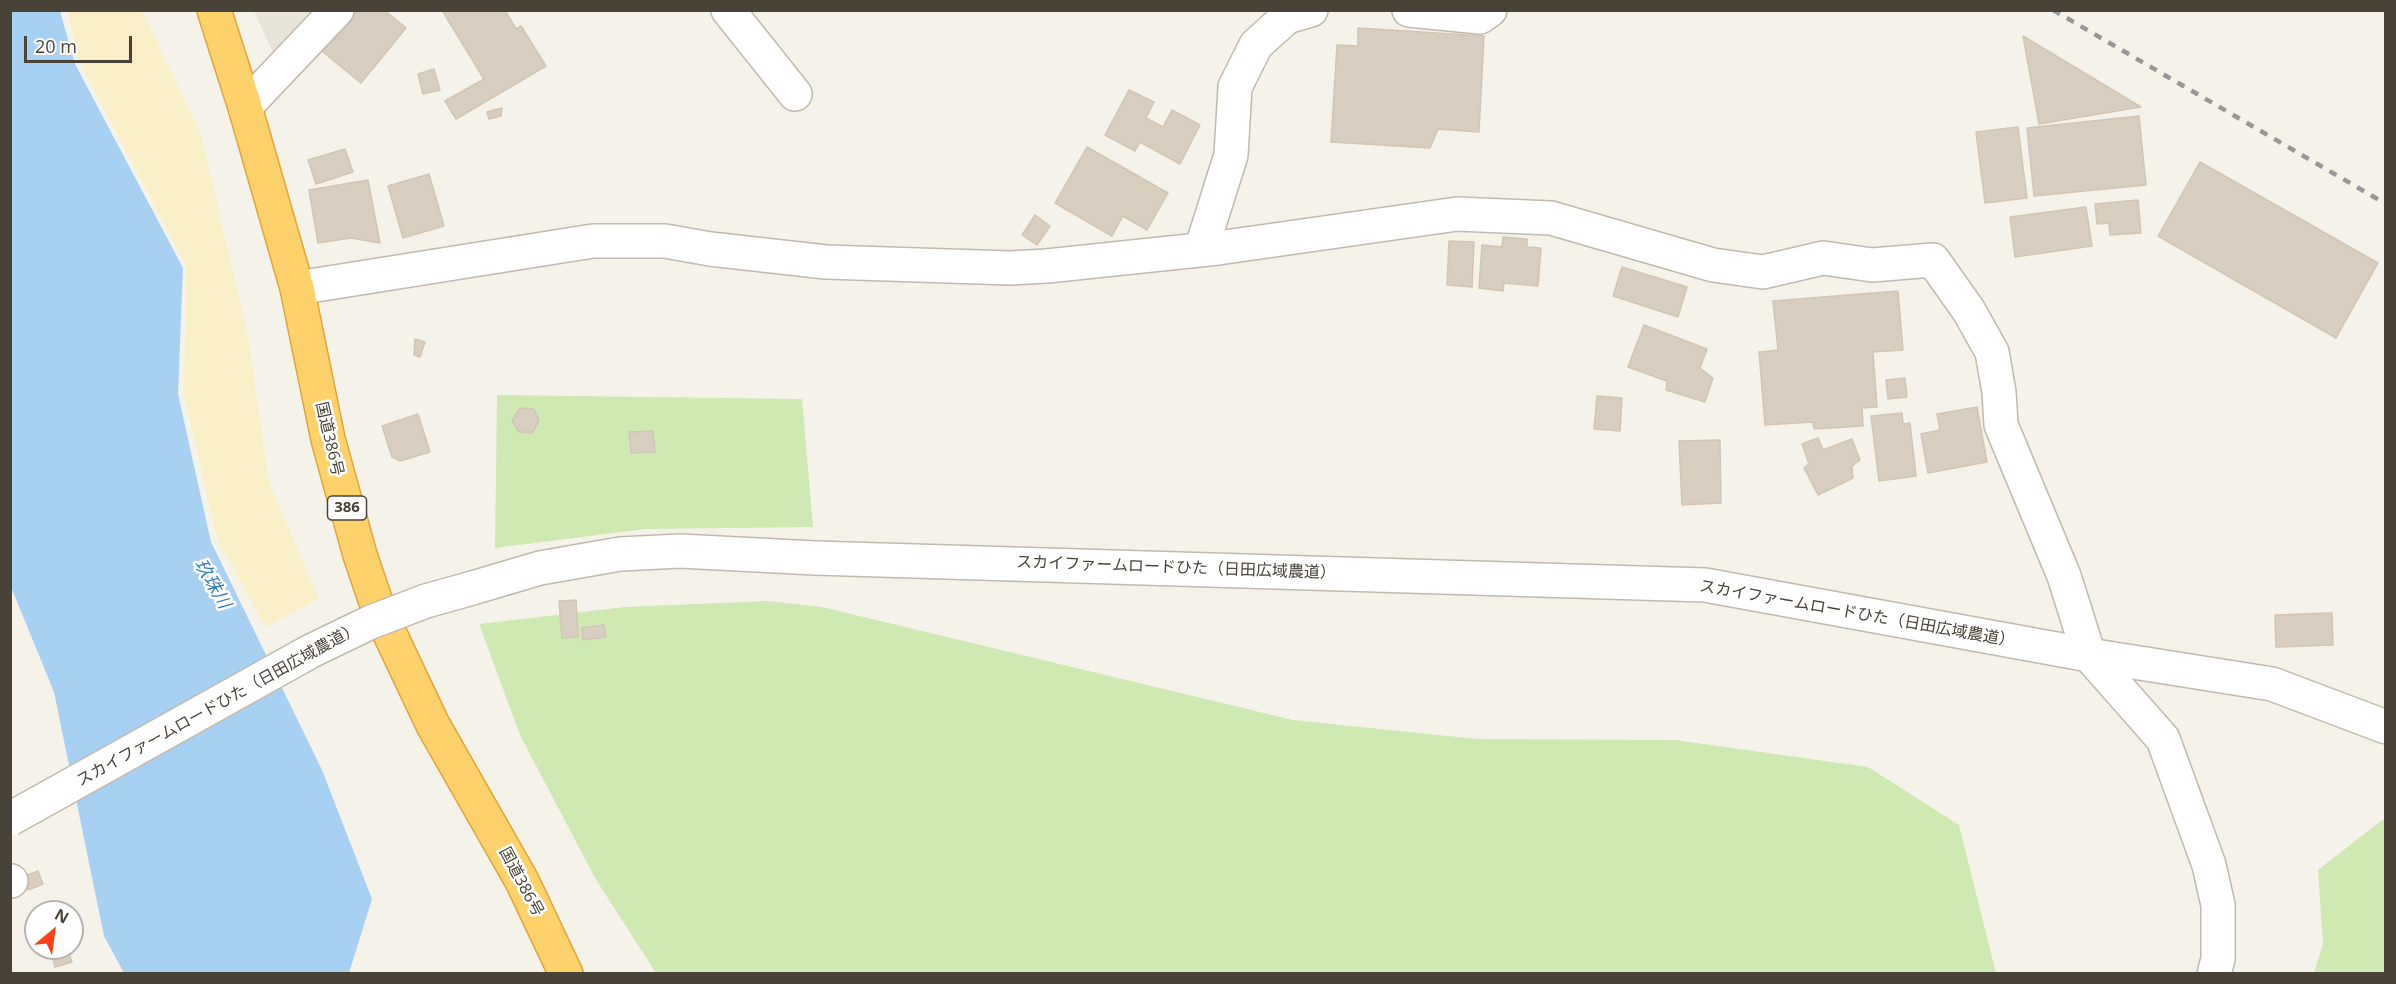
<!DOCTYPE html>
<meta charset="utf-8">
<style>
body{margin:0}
#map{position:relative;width:2396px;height:984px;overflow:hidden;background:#f5f2ea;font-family:"Open Sans",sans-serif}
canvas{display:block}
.frame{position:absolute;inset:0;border:12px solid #494337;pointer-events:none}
.north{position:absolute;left:24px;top:900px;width:60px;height:60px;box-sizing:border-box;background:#fff;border:2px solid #b6b4af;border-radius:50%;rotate:29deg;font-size:16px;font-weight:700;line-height:24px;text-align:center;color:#494337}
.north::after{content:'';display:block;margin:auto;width:21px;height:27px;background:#fc411a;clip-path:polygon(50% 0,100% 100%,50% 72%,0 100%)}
.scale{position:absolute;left:24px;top:36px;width:108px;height:27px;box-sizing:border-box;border:3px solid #494337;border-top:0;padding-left:8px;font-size:18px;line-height:21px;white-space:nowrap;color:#494337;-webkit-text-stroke:4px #fff;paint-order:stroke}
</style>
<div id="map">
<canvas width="2396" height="984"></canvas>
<div class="frame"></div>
<div class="north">N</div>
<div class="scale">20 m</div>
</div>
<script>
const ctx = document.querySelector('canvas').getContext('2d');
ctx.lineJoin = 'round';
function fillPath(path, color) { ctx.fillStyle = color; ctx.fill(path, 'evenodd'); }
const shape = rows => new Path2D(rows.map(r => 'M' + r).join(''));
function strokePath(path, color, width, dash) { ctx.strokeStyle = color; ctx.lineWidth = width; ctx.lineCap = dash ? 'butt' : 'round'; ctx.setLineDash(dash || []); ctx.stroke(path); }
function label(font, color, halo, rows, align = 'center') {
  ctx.font = font + ' "Open Sans","Noto Sans JP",sans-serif'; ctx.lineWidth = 5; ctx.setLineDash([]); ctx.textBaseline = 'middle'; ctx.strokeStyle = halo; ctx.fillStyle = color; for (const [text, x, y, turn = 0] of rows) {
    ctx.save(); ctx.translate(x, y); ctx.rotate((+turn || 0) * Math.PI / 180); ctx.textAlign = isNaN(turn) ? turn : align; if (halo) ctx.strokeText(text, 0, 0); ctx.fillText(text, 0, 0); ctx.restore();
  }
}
fillPath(shape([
 [254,11,324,11,276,59]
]), '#e9e4d8');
fillPath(shape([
 [497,395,802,399,813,527,645,529,495,548],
 [767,601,822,607,1293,720,1477,739,1675,740,1868,767,1959,825,1996,973,656,973,595,878,520,735,479,624,625,607],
 [2382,820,2386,821,2385,973,2314,973,2323,944,2318,870]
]), '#cfe9b2');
fillPath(shape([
 [67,11,142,11,201,135,248,336,269,483,319,599,266,627,218,542,184,395,186,266,80,63]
]), '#f9efc6');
fillPath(shape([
 [10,11,60,11,75,64,183,268,178,394,211,542,322,770,372,899,349,973,124,973,104,936,54,692,11,587]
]), '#a6d1f2');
const building = shape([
 [348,10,384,10,406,28,361,83,318,48,348,10],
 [445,10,505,10,516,29,521,26,546,66,456,119,445,101,484,79,443,12,445,10],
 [1358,28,1484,36,1479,132,1438,129,1430,148,1331,142,1337,45,1358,46,1358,28],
 [2023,36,2141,107,2039,124,2023,36],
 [434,69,440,90,423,94,418,74,434,69],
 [1129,90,1154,102,1146,118,1163,127,1172,110,1200,125,1180,164,1140,142,1135,151,1105,135,1129,90],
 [502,108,501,116,489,119,487,112,502,108],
 [2139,116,2146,185,2034,196,2027,128,2139,116],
 [2018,127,2027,198,1985,203,1976,132,2018,127],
 [1087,147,1168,193,1147,230,1123,216,1112,236,1055,203,1087,147],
 [345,149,353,172,316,184,308,160,345,149],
 [2200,162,2378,263,2336,338,2158,236,2200,162],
 [429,174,444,226,403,238,388,186,429,174],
 [368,180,380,243,351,238,318,243,309,190,368,180],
 [2138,200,2141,233,2110,235,2109,223,2097,224,2095,204,2138,200],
 [2086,207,2092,246,2015,257,2010,217,2086,207],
 [1035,215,1050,226,1037,245,1022,235,1035,215],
 [1503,237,1527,239,1527,247,1541,248,1538,286,1504,283,1503,291,1479,288,1482,245,1502,247,1503,237],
 [1449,241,1474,242,1472,287,1447,285,1449,241],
 [1622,267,1687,287,1678,317,1613,296,1622,267],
 [1898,291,1903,350,1873,352,1877,407,1862,408,1863,426,1814,429,1813,422,1765,425,1759,352,1778,350,1773,301,1898,291],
 [1644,325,1707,349,1700,368,1713,378,1705,402,1666,390,1667,381,1628,367,1644,325],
 [415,339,425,342,420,357,414,355,415,339],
 [1905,378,1907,397,1888,399,1886,380,1905,378],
 [1597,396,1622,398,1620,431,1594,429,1597,396],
 [1977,407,1987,462,1928,473,1921,434,1940,430,1937,414,1977,407],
 [520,408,534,409,539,421,532,433,519,432,512,421,520,408],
 [1902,413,1903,424,1910,423,1916,476,1879,481,1871,416,1902,413],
 [418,414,430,452,400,461,392,457,382,426,418,414],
 [653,431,655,452,631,453,629,432,653,431],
 [1818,438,1823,450,1852,439,1860,460,1852,466,1853,478,1818,495,1804,468,1809,464,1802,444,1818,438],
 [1720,440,1721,503,1682,505,1679,441,1720,440],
 [576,600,578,637,562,638,559,601,576,600],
 [2332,613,2333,645,2276,647,2275,615,2332,613],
 [604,625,606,637,583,640,582,628,604,625],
 [38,871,43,884,28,890,23,877,38,871],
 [50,948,67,948,72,962,55,967,50,948]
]);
fillPath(building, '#d7cebf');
strokePath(building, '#d2c6b2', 1.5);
const minor = shape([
 [728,10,795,94],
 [1409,10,1480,17,1490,10],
 [245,107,337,10],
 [1201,250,1231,155,1235,87,1256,45,1287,17,1311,10],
 [297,288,593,241,665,241,710,249,826,262,1010,268,1047,266,1218,248,1457,214,1551,218,1713,265,1763,272,1823,258,1872,265,1933,260,1969,311,1992,352,1999,392,2001,425,2064,576,2089,655,2163,739,2209,865,2218,905,2218,959,2214,974],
 [469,589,540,568,620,554,680,551,815,558,1705,585,2089,655,2272,684,2386,727],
 [10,881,11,881]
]);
const highway = shape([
 [214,10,245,107,297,288,328,439,360,555,379,611,433,725,522,881,566,974]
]);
strokePath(minor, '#c1baac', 36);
strokePath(highway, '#e0a639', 36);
strokePath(minor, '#fff', 33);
strokePath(highway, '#ffd16a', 33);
strokePath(shape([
 [2053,10,2386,204]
]), '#989898', 4.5, [8, 8]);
const minorBridge = shape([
 [10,819,311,651,371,622,426,601,469,589]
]);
strokePath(minorBridge, '#c1baac', 36, []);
strokePath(minorBridge, '#fff', 33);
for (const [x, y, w] of [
 [347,508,39]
]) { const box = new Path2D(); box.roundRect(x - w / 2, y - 12, w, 24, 4.5); ctx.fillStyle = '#fff'; ctx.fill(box); strokePath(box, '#494337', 1.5); }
label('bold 15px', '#494337', null, [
 ["386",347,508]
]);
label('16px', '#494337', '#fff', [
 ["国道386号",329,439,77],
 ["スカイファームロードひた（日田広域農道）",1176,568,2],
 ["スカイファームロードひた（日田広域農道）",1857,614,10],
 ["スカイファームロードひた（日田広域農道）",218,705,-29],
 ["国道386号",521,882,62]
]);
label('italic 18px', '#2e7ab7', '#fff', [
 ["玖珠川",212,584,60]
]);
</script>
